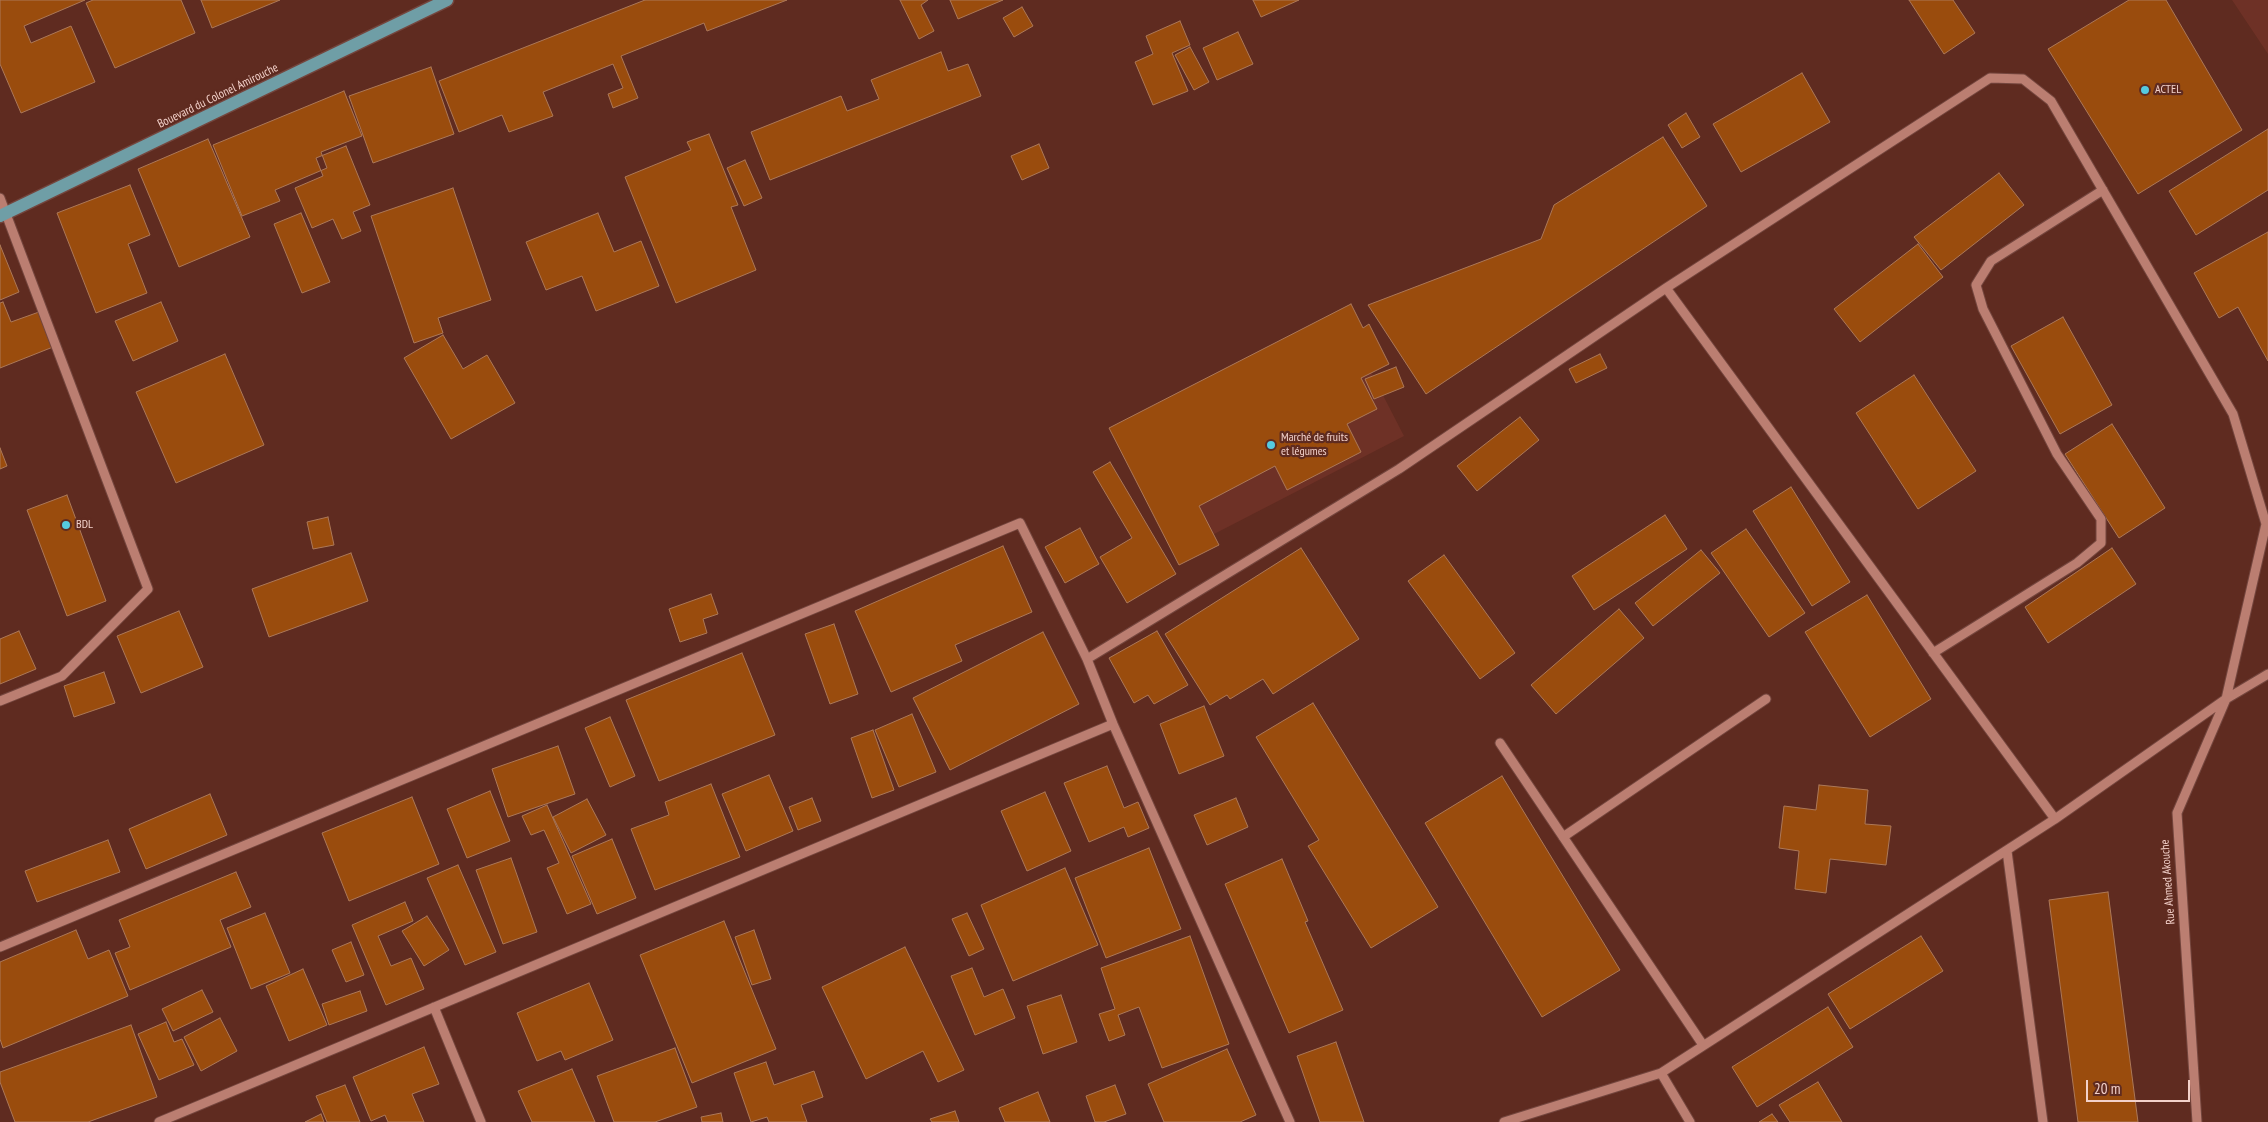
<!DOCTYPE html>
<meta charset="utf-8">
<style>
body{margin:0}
#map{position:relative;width:2268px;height:1122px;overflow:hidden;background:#5f2b20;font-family:"PT Sans Narrow",sans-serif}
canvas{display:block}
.scale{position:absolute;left:2086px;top:1080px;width:104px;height:22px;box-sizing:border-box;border:2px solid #f3d1ca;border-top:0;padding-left:6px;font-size:15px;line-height:18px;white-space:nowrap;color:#f3d1ca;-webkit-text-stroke:4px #5f2b20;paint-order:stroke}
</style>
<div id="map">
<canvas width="2268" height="1122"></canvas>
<div class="scale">20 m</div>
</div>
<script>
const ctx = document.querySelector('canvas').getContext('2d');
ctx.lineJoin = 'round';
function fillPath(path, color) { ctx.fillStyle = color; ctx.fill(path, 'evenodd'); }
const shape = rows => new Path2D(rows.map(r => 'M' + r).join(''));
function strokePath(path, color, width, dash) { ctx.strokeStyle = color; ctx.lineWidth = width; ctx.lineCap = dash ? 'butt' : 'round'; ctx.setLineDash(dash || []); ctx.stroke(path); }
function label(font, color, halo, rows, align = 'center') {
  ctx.font = font + ' "PT Sans Narrow",sans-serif'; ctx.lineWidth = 4.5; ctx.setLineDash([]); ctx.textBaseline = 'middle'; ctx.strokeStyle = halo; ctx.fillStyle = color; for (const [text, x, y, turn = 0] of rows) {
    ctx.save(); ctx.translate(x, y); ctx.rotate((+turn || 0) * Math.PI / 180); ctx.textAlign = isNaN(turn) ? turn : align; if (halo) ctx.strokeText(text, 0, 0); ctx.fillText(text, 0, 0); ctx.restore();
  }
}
fillPath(shape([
 [2232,0,2268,0,2268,54],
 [1355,341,1404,436,1187,548,1138,454]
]), '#6e3126');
const building = shape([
 [0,0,85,0,24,26,31,43,71,26,95,82,21,113,0,64,0,0],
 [93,0,181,0,195,33,115,68,86,3,93,0],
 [201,0,280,0,212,28,201,0],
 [645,0,787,0,707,31,704,23,621,56,638,98,613,108,608,94,623,88,613,64,543,92,553,116,509,132,502,115,459,132,439,81,645,0],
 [900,0,928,0,921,5,934,31,919,39,900,0],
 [950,0,1003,0,958,19,950,0],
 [1253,0,1299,0,1261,17,1253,0],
 [1909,0,1953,0,1975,33,1944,54,1909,0],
 [2129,0,2166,0,2242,130,2138,194,2048,49,2129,0],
 [1022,7,1033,26,1014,37,1003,18,1022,7],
 [1180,21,1190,45,1172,53,1188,91,1153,105,1135,62,1153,54,1146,36,1180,21],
 [1238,32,1253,64,1217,80,1203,48,1238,32],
 [1190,47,1209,82,1194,90,1175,55,1190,47],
 [941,52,948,71,968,64,981,96,770,180,751,132,841,96,847,111,879,99,871,80,941,52],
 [431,67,454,134,373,163,349,96,431,67],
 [1802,73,1830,122,1741,172,1713,124,1802,73],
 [344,91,362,136,321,152,327,168,275,190,280,201,242,216,213,145,344,91],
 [1686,113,1700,137,1682,148,1668,125,1686,113],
 [2268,129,2268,190,2196,235,2169,191,2268,129],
 [709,134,738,205,731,207,756,270,676,303,625,177,691,150,687,142,709,134],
 [1663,137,1707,206,1426,394,1368,305,1541,239,1554,205,1663,137],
 [208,139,250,237,179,267,138,169,208,139],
 [1039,144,1049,168,1022,180,1011,156,1039,144],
 [346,146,370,205,353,212,361,231,342,239,333,219,312,228,295,188,323,176,316,158,346,146],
 [745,160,762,198,744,206,727,168,745,160],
 [1999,173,2024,205,1941,270,1914,237,1999,173],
 [130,185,150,235,128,244,147,293,96,313,57,213,130,185],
 [453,188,491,300,438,318,443,333,414,343,371,216,453,188],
 [301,213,330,282,302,293,274,224,301,213],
 [598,213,614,252,641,241,659,286,596,311,582,276,546,290,526,242,598,213],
 [2268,232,2268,361,2238,307,2219,318,2194,273,2268,232],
 [1918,244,1943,277,1860,342,1834,309,1918,244],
 [0,245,19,292,0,300,0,245],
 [3,302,11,322,39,312,53,347,0,368,0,303,3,302],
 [161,302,178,341,133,361,115,321,161,302],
 [1351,304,1363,328,1369,324,1389,364,1361,378,1377,409,1347,424,1361,452,1287,490,1275,466,1199,506,1219,545,1179,565,1109,428,1351,304],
 [2063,317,2112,405,2060,434,2011,346,2063,317],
 [443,335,463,369,487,355,515,403,451,439,404,358,443,335],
 [225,354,264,445,176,483,136,392,225,354],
 [1600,354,1607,368,1576,383,1569,369,1600,354],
 [1396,367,1404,387,1374,399,1365,379,1396,367],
 [1914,375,1976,471,1918,509,1856,413,1914,375],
 [1520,417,1539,440,1477,491,1457,466,1520,417],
 [2112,424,2165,508,2119,538,2065,454,2112,424],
 [0,448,7,466,0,469,0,448],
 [1110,462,1176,574,1127,603,1100,557,1132,538,1093,472,1110,462],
 [1791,487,1850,582,1812,606,1753,511,1791,487],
 [67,495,106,601,67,616,27,510,67,495],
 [1665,515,1687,549,1594,610,1572,576,1665,515],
 [328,517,334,545,313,549,307,522,328,517],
 [1080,528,1099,564,1065,583,1045,547,1080,528],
 [1746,529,1805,613,1769,637,1711,553,1746,529],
 [1003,546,1032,612,955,645,962,661,891,692,855,611,1003,546],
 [1301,548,1359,639,1273,694,1263,679,1230,699,1227,695,1210,705,1165,634,1301,548],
 [2112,548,2136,584,2048,643,2025,607,2112,548],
 [1701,550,1720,573,1653,626,1635,603,1701,550],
 [351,553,368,601,269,637,252,589,351,553],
 [1444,555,1515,653,1480,679,1408,581,1444,555],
 [711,594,718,614,703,619,707,633,680,642,669,609,711,594],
 [1867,595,1931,699,1870,737,1805,632,1867,595],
 [1619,609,1644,638,1556,714,1531,685,1619,609],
 [179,611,203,667,141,693,117,636,179,611],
 [834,624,858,694,830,704,805,634,834,624],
 [19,631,36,669,0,684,0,639,19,631],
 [1157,631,1188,685,1154,704,1148,695,1134,703,1109,658,1157,631],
 [1043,632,1079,704,950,770,913,698,1043,632],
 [742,653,775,735,659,781,626,700,742,653],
 [104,672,115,703,74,717,64,686,104,672],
 [1313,703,1438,907,1371,948,1308,846,1319,840,1256,737,1313,703],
 [1204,706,1224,756,1179,774,1160,724,1204,706],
 [912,714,936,772,899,787,875,730,912,714],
 [610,717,635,776,610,787,585,728,610,717],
 [873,730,894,790,872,798,851,738,873,730],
 [558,746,575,794,508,817,492,769,558,746],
 [1107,766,1124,808,1138,802,1149,828,1128,837,1124,827,1089,842,1064,783,1107,766],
 [769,775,793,831,746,851,722,794,769,775],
 [1502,776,1620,970,1542,1017,1425,823,1502,776],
 [711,784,740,857,655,890,631,829,669,815,665,802,711,784],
 [1819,785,1868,790,1865,824,1891,826,1886,865,1830,859,1826,893,1795,889,1799,851,1779,848,1784,806,1816,810,1819,785],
 [490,791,510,841,467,858,447,809,490,791],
 [1045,792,1071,851,1027,871,1001,811,1045,792],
 [210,794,227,835,146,869,129,829,210,794],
 [412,797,439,864,349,901,322,833,412,797],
 [812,798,821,821,798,830,789,807,812,798],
 [1236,798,1248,827,1207,845,1194,815,1236,798],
 [587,799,606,835,571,853,553,817,587,799],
 [547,805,591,904,567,914,547,868,559,863,544,830,531,835,522,816,547,805],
 [612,839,636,898,597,914,572,856,612,839],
 [108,840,120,872,37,902,25,871,108,840],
 [1149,848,1181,929,1106,958,1075,878,1149,848],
 [511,858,537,932,503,944,476,870,511,858],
 [1282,859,1308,921,1305,922,1343,1010,1289,1033,1225,884,1282,859],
 [458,865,496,952,465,965,427,878,458,865],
 [1065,868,1098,945,1013,981,981,905,1065,868],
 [236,872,251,907,220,920,231,947,130,990,115,953,130,947,119,920,236,872],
 [2108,892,2138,1122,2078,1122,2049,900,2108,892],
 [405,902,413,921,378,936,391,966,411,958,424,989,386,1005,352,925,405,902],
 [265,913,290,973,251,989,227,928,265,913],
 [967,913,984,949,969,956,952,919,967,913],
 [427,916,449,950,424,966,402,931,427,916],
 [724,921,776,1049,692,1083,640,955,724,921],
 [76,930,88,959,109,950,128,996,3,1048,0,1039,0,962,76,930],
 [754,930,771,979,752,985,735,937,754,930],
 [1190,936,1229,1044,1162,1068,1139,1007,1118,1015,1125,1035,1109,1041,1099,1014,1115,1009,1101,968,1190,936],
 [1921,936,1943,971,1850,1029,1828,994,1921,936],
 [351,942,364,975,346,982,332,950,351,942],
 [905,947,964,1070,938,1082,923,1051,866,1079,822,987,905,947],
 [972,968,984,997,1003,989,1015,1018,975,1035,951,976,972,968],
 [303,969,327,1025,289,1041,266,986,303,969],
 [589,983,613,1040,565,1060,561,1051,537,1061,517,1013,589,983],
 [202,990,213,1012,173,1031,162,1009,202,990],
 [360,991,367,1011,329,1025,322,1004,360,991],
 [1061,995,1077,1042,1043,1054,1027,1006,1061,995],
 [1828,1007,1853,1047,1757,1107,1732,1067,1828,1007],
 [220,1018,237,1051,201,1071,184,1037,220,1018],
 [166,1022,174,1042,182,1039,194,1065,159,1080,138,1034,166,1022],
 [131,1025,157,1097,88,1122,15,1122,0,1082,0,1072,131,1025],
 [1336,1042,1364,1122,1320,1122,1297,1056,1336,1042],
 [424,1047,439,1084,412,1094,424,1122,388,1122,385,1115,371,1121,353,1077,424,1047],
 [675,1048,697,1107,655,1122,614,1122,597,1076,675,1048],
 [1227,1049,1256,1115,1240,1122,1164,1122,1148,1084,1227,1049],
 [766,1062,774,1085,814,1071,823,1097,801,1105,807,1122,769,1122,767,1117,751,1122,734,1073,766,1062],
 [572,1069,595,1122,532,1122,518,1091,572,1069],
 [1818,1082,1842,1122,1790,1122,1779,1105,1818,1082],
 [345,1085,360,1122,327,1122,316,1096,345,1085],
 [1115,1085,1126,1114,1104,1122,1095,1122,1086,1096,1115,1085],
 [1038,1092,1050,1122,1005,1122,999,1108,1038,1092],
 [955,1111,959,1122,932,1122,930,1119,955,1111],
 [721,1113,723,1122,702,1122,701,1117,721,1113],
 [321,1114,324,1122,305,1122,321,1114],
 [1772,1114,1778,1122,1759,1122,1772,1114]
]);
fillPath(building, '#9a4c0d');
strokePath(building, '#ac7858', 1);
const minor = shape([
 [0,198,148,589,62,676,0,701],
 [1666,288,2055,819],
 [1933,653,2077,563,2101,543,2101,519,2057,454,1983,309,1976,285,1991,261,2103,190],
 [1087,659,1399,469,1666,288,1990,78,2023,79,2051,101,2233,414,2266,524,2226,699,2055,819,1661,1073,1504,1122],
 [1500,743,1703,1045],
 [1563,837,1766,699],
 [2007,851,2043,1122],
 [0,947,1020,523,1087,659,1113,724,1290,1122],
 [434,1007,481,1122],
 [1661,1073,1690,1122],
 [159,1122,1113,724],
 [2197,1122,2177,813,2226,699,2268,674]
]);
const major = shape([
 [0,216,447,0]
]);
strokePath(minor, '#74463e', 11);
strokePath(major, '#74463e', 15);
strokePath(minor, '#bb7e71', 9);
strokePath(major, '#6f9ea6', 12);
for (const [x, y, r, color] of [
 [2145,90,5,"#55cae0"],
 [1271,445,5,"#55cae0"],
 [66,525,5,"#55cae0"]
]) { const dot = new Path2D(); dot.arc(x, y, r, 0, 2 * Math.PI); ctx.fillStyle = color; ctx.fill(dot); strokePath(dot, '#5f2b20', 2); }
label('12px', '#f3d1ca', '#5f2b20', [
 ["ACTEL",2155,90],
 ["Marché de fruits",1281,438],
 ["et légumes",1281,452],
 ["BDL",76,525]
], 'left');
label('12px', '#f3d1ca', '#5f2b20', [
 ["Bouevard du Colonel Amirouche",218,96,-26],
 ["Rue Ahmed Akouche",2168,882,-94]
]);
</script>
